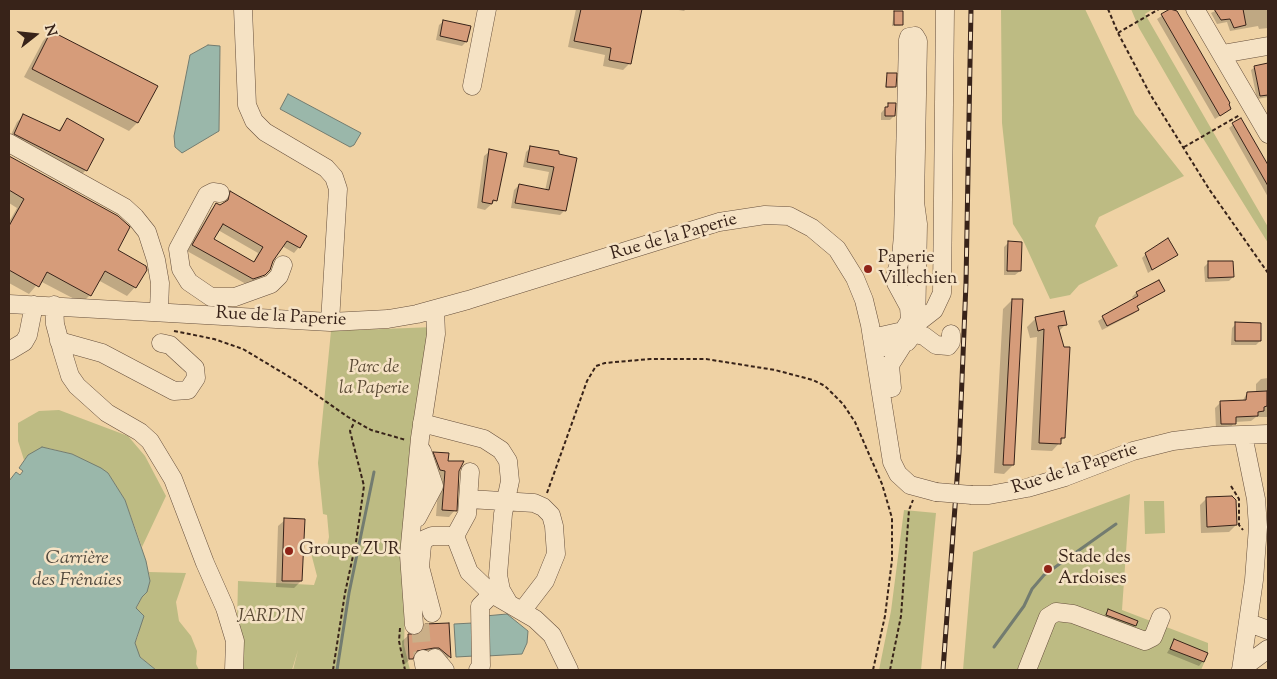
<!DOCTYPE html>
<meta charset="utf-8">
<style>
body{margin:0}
#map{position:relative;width:1277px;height:679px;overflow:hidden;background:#efd2a4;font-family:"Sorts Mill Goudy",serif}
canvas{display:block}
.frame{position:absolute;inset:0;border:10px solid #382319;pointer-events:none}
.north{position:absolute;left:10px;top:10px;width:50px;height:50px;-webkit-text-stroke:4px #f5e2c4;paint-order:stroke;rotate:74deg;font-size:14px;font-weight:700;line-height:20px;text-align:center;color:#382319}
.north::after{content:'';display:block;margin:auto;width:18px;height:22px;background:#382319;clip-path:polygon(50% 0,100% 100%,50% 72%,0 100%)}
</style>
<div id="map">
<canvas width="1277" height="679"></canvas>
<div class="frame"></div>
<div class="north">N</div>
</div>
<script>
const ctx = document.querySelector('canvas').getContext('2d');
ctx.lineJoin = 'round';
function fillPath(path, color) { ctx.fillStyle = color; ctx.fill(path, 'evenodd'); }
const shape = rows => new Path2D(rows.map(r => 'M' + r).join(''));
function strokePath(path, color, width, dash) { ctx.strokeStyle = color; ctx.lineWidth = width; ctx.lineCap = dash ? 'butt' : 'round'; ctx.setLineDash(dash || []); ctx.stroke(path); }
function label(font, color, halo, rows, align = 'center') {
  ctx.font = font + ' "Sorts Mill Goudy",serif'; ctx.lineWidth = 5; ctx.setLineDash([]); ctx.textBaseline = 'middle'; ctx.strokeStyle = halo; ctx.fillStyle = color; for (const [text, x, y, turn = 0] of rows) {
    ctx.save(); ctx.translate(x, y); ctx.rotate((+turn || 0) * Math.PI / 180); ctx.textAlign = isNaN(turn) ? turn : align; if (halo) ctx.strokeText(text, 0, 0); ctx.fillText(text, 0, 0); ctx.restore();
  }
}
fillPath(shape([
 [1001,9,1085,9,1135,114,1184,176,1099,217,1095,226,1118,266,1079,285,1070,295,1050,299,1023,240,1013,224,1002,123],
 [1131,9,1153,9,1145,14,1268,227,1268,243,1201,135,1139,28],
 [434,327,405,612,404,645,410,670,293,670,298,650,292,670,240,670,237,625,238,581,314,585,317,576,311,553,327,546,329,537,327,515,323,514,318,463,331,331],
 [59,410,128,436,145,456,166,496,142,547,125,500,108,473,72,454,48,448,28,455,24,460,18,441,18,423,39,411],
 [1130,494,1122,610,1208,643,1208,654,1201,670,963,670,973,552],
 [1144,501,1164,501,1165,533,1145,534],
 [904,510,936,513,921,670,879,670,891,611],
 [149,572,186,573,176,602,179,621,191,636,197,651,196,664,199,670,156,670,138,655,135,643,138,636,141,613,136,609,150,581]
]), '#bdbb83');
const water = shape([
 [208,45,220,46,219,131,182,153,175,147,174,136,190,55,208,45],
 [288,94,361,133,354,145,350,147,280,109,288,94],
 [42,447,72,454,101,468,108,473,125,500,146,561,150,581,147,592,142,597,136,608,144,616,135,643,140,657,156,670,9,670,9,481,16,472,20,475,23,471,19,468,28,455,42,447],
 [507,614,528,631,527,643,522,654,487,656,485,616,507,614],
 [473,623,474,656,456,657,454,624,473,623]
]);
fillPath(water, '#9ab7aa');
strokePath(water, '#737c70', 1);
fillPath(shape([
 [576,9,641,9,630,63,623,70,603,66,605,55,568,47],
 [673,9,686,9,684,11],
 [1172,9,1230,109,1215,119,1157,19],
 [1268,9,1268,28,1259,29,1258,26,1230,31,1227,22,1217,24,1211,13,1219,9],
 [894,12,901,25,900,26,892,26],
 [444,21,466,42,462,46,436,40,439,25],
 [51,32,156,86,137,123,129,131,24,77,43,41],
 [1268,64,1268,97,1257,99,1251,70,1255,67],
 [887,74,895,86,893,88,885,88],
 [889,104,894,116,890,120,881,120,881,113],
 [24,115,58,131,67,120,86,170,79,177,9,139,17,122],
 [1240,119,1268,167,1268,197,1229,128],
 [531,147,558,152,565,210,560,215,511,208,514,190,519,185,545,191,549,172,523,167,526,152],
 [490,151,496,200,485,210,477,208,484,156],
 [9,158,117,217,116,250,135,287,127,296,98,280,90,295,82,303,40,281,29,294,9,283,9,222,17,208,9,203],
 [230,193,299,247,294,253,282,246,269,269,258,280,246,284,187,251,211,210,216,205,221,206,224,204,225,199],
 [218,230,258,253,253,263,212,240],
 [1009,242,1020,271,1015,275,1004,275,1004,247],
 [1146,254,1176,255,1148,273,1142,258],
 [1208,263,1233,277,1229,281,1205,282,1204,267],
 [1164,291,1136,307,1138,310,1133,314,1102,330,1098,321,1134,299,1132,297,1136,293],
 [1012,300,1013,465,1004,474,994,473,1003,309],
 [1036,318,1066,324,1059,331,1064,438,1052,451,1031,450,1037,337,1030,338,1027,327],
 [1236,324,1260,341,1256,345,1231,345,1232,328],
 [1268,378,1268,417,1256,417,1251,421,1235,422,1229,429,1216,429,1215,408,1220,403,1242,402,1247,393,1256,392,1256,384,1261,379],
 [434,453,458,471,455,510,449,517,436,516,439,477,428,459],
 [1207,498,1236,525,1229,532,1201,533,1200,505],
 [285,520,301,581,294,588,276,587,278,526],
 [1108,610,1135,626,1131,630,1102,619],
 [425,625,448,625,449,657,443,663,426,654,413,656,403,666,402,641,409,635,417,635],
 [1174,641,1203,661,1199,666,1167,653]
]), '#0003');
strokePath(shape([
 [994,647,1024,606,1032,589,1044,575,1116,524],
 [337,670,349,593,374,472]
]), '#737c70', 3);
const building = shape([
 [581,9,642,9,631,64,609,60,611,48,574,41,581,9],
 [1170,9,1177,11,1230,103,1229,104,1231,109,1220,116,1161,14,1170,9],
 [1214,9,1243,9,1246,25,1234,28,1230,19,1221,20,1214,9],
 [894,11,903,11,903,25,894,25,894,11],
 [443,20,471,26,467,42,440,36,443,20],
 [51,31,158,86,138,123,32,69,51,31],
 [1268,63,1268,95,1260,96,1254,66,1268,63],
 [887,73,897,73,896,87,886,87,887,73],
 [888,103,896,103,895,116,885,116,885,107,888,107,888,103],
 [23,114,60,131,67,118,104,139,87,171,14,134,23,114],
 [1241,118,1268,165,1268,186,1232,123,1241,118],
 [530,146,559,151,559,154,577,158,566,211,515,203,519,184,549,190,554,167,527,162,530,146],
 [489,149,507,153,497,201,493,200,492,204,482,202,489,149],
 [9,156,118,216,127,224,130,227,118,250,146,266,147,270,136,288,105,271,91,296,47,272,39,287,9,270,9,226,24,199,9,190,9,156],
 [230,191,307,236,300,248,287,241,273,261,270,270,265,275,253,279,192,245,216,203,220,205,228,200,230,191],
 [223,224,263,247,254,262,214,239,223,224],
 [1168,238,1178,255,1152,270,1145,253,1168,238],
 [1008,241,1022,242,1021,271,1007,271,1008,241],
 [1208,261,1233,261,1234,277,1208,278,1208,261],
 [1159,280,1165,291,1137,306,1139,310,1107,326,1102,316,1138,296,1136,292,1159,280],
 [1012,299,1023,299,1014,465,1003,465,1012,299],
 [1064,311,1067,325,1058,326,1064,347,1070,347,1065,438,1061,438,1061,444,1039,443,1044,329,1038,331,1035,317,1064,311],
 [1235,322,1261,323,1261,341,1235,341,1235,322],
 [1267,391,1267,406,1264,407,1264,411,1258,412,1258,416,1236,417,1236,424,1221,424,1220,401,1246,400,1247,392,1267,391],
 [433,452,449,453,448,461,464,461,459,471,457,511,442,510,445,471,440,470,433,452],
 [1232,496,1236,500,1237,525,1207,527,1206,497,1232,496],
 [284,518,305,519,302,581,282,581,284,518],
 [1108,609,1138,621,1136,626,1106,615,1108,609],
 [449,623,451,658,439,648,434,648,417,651,413,659,409,659,408,634,420,634,425,624,449,623],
 [1174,639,1208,653,1204,662,1170,649,1174,639]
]);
fillPath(building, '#d69c7a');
strokePath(building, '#382319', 1);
strokePath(shape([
 [420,624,423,659]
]), '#caaf88', 18, [18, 9]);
const minor = shape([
 [243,9,247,105,254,121,265,132,326,168,334,177,338,189,330,322],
 [1195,9,1268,134],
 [1222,54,1268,46],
 [472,86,487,9],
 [9,143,124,207,135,217,147,232,156,260,160,283,159,311],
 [220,193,213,192,207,195,178,249,181,269,189,282,211,297,235,297,271,284,279,276,283,265],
 [9,304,330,322,388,319,417,314,468,300,719,222,765,215,789,216,812,228,837,249,855,278,864,300,870,325,892,462,898,474,910,485,936,492],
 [54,305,55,324,62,350,70,376,77,386,107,413,140,432,150,441,173,479,205,563,225,608,235,641,234,670],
 [916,324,934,310,942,293,945,9],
 [915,334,924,336,936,345,948,346,951,342,951,334],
 [872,338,903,331,910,320,909,307,896,283,895,276,901,257,903,235,908,40,909,37,915,36,918,41,915,202,918,224,916,330,907,342,874,349],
 [59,341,102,353,174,391,188,390,196,378,195,368,170,345,161,343],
 [9,351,24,342,28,335,34,305],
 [892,388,890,365,904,343],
 [422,423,484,439,501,450,508,461,510,481,503,514,498,575,501,590,508,602],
 [972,495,989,495,1027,488,1065,477,1133,451,1173,441,1214,436,1268,434],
 [469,499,534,503,543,507,551,515,554,526,556,554,545,581,522,611],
 [417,518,434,486,422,451],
 [455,536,469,572,492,594,535,619,552,635,569,670],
 [455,536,467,514,470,472],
 [432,613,420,567,422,545,425,539,432,536,455,536],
 [1249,623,1268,630],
 [414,625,409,555,420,438,436,334,435,309],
 [435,658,445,670],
 [423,659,425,670],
 [1241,669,1268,649],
 [478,670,481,666,480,606,492,594],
 [1027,670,1048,617,1056,612,1073,614,1145,641,1153,637,1161,617],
 [1241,670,1254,580,1258,527,1256,499,1243,435]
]);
strokePath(minor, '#664f3c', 19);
strokePath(shape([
 [1108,9,1118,33,1150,94,1209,189,1268,273],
 [1118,33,1159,9],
 [1184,147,1240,115],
 [174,331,214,339,243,349,298,382,348,417,371,430,406,440],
 [1231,486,1239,499,1239,525,1243,530],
 [547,493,587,381,596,366,605,363,650,359,706,359,775,370,813,380,825,386,843,404,855,422,882,484,892,518,892,560,885,616,873,670],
 [400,628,399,641,405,670],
 [333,670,345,593,356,542,364,486,350,431,355,421],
 [890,670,901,616,909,510,913,500]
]), '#382319', 2, [4, 2.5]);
strokePath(minor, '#f5e2c4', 18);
const rail = shape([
 [943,670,959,452,966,283,971,9]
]);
strokePath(rail, '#382319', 5);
strokePath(rail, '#f5e2c4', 3, [9]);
const minorBridge = shape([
 [936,492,972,495]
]);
strokePath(minorBridge, '#664f3c', 19, []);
strokePath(minorBridge, '#f5e2c4', 18);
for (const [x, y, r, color] of [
 [868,269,5,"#8f2418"],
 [289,551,5,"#8f2418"],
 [1048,569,5,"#8f2418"]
]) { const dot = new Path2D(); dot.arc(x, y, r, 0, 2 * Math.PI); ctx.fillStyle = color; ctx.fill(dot); strokePath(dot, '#f5e2c4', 2); }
label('18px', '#382319', '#f5e2c4', [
 ["Rue de la Paperie",674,238,-16],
 ["Rue de la Paperie",281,318,3],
 ["Rue de la Paperie",1075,470,-18]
]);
label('18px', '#382319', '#f5e2c4', [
 ["Paperie",878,259],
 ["Villechien",878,280],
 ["Groupe ZUR",299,551],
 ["Stade des",1058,559],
 ["Ardoises",1058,580]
], 'left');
label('italic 18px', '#594934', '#f5e2c4', [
 ["Parc de",374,369],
 ["la Paperie",374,390],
 ["JARD'IN",271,618]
]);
label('italic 19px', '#50483d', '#f5e2c4', [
 ["Carrière",77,560],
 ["des Frênaies",77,582]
]);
</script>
